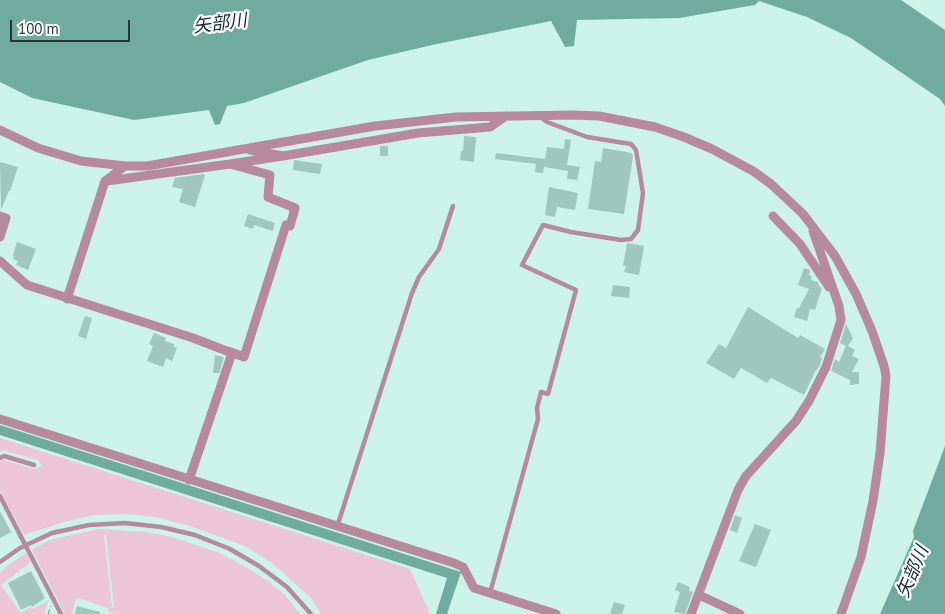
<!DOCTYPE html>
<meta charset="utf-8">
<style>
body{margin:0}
#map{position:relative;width:945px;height:614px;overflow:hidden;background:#cbf3e8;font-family:"PT Sans",sans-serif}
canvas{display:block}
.scale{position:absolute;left:10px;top:20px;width:120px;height:22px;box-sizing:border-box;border:2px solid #283733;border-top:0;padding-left:6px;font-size:15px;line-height:18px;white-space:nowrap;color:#283733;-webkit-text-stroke:4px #fff;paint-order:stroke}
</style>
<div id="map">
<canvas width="945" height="614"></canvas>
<div class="scale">100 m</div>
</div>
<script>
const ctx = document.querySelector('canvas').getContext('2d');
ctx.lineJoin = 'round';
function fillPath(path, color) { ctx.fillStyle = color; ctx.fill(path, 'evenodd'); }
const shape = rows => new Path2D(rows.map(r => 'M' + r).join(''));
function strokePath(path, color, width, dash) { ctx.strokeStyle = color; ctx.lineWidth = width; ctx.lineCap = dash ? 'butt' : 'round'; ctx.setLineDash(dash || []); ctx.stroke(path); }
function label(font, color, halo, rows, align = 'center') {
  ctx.font = font + ' "PT Sans","Noto Sans JP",sans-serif'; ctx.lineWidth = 4.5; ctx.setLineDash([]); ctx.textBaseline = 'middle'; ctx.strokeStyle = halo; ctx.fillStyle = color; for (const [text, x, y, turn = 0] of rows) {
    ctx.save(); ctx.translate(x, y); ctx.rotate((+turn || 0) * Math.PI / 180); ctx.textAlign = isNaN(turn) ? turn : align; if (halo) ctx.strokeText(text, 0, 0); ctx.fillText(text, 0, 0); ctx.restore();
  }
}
fillPath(shape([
 [0,438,410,569,430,614,321,614,312,599,272,563,245,546,190,526,155,517,127,514,95,515,64,522,24,535,0,490,0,461,4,460,34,469,42,466,38,460,3,450,0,452],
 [98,529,146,532,172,537,220,553,246,567,269,582,285,595,300,614,117,614,108,611,109,608,114,607,106,535,104,535,112,607,107,608,78,598,75,602,72,614,65,614,32,550,50,540],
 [26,553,31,562,1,585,21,613,30,607,33,609,49,600,44,614,0,614,0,573,7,566]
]), '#ecc6d4');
fillPath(shape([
 [0,0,901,0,945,30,945,106,940,99,851,38,807,17,759,1,755,5,679,18,577,20,574,46,565,47,551,21,432,45,368,60,244,103,227,106,220,124,215,125,209,110,134,120,32,98,0,82],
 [0,425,461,572,447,614,436,614,447,578,0,435],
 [945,446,945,614,880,614,914,537,913,531]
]), '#6fac9d');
fillPath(shape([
 [464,136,476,137,474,162,460,160,461,151,463,151],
 [565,139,571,140,567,165,580,167,577,180,567,179,568,171,544,167,543,173,535,172,536,164,495,159,496,153,545,159,547,147,564,149],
 [380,146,388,146,388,156,380,156],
 [603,148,632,153,633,157,624,214,588,209,595,161,601,162],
 [294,160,322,164,320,174,293,170],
 [0,162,18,167,10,191,9,191,1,210],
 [203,174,205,175,195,207,179,202,183,189,172,187,175,178],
 [549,187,578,193,575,210,557,207,555,217,545,215],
 [248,214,275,223,273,231,254,225,253,229,244,226],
 [17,242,36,249,28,270,16,265,18,261,13,259,14,256,13,255],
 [627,243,644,246,639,275,624,272,626,266,623,266],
 [804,268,810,270,809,275,812,276,811,280,818,282,819,286,822,288,815,310,810,309,807,321,794,317,797,308,799,308,809,289,798,285],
 [613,285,630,287,629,298,611,296],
 [748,307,798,338,800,335,825,349,820,357,822,358,820,365,817,370,816,370,804,395,771,378,767,383,741,368,734,379,706,363,719,344,726,348],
 [85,316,92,318,86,339,78,336],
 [846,324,853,338,848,346,855,350,852,356,859,359,852,372,859,372,859,384,850,385,850,380,831,371,835,359,839,362,846,346,840,343],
 [154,333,166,338,165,341,174,344,174,347,177,348,172,361,166,358,163,367,147,361,153,346,149,344],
 [215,355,224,357,219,373,213,373],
 [0,511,11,532,0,538],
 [735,515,742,518,737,533,730,530],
 [755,524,771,530,756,567,739,561],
 [31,571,45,598,32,607,31,605,21,610,8,583],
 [678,582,690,587,689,591,693,592,685,614,674,612,680,592,675,590],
 [614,602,625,605,622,614,610,614],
 [77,606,100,612,100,614,75,614]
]), '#a1c7bd');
strokePath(shape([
 [48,614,51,606]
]), '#758f88', 1, [5, 2.5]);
strokePath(shape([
 [0,458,4,456,34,465],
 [0,496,61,614],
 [337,527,412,293,419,277,439,249,453,206],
 [0,562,20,548,52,533,89,525,125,523,161,527,195,535,230,549,259,566,287,587,311,614],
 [490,593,538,419,537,408,541,392,548,394,576,290,522,265,543,225,571,232,621,240,631,239,638,230,643,193,636,150,631,144,587,137,547,122,540,117]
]), '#b68a9b', 4.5);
strokePath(shape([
 [0,130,38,148,81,161,125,166,147,166,375,126,456,117,572,115,599,116,655,127,684,137,712,149,753,171,771,184,803,214,835,256,856,294,872,331,884,366,886,376,880,453,873,501,861,557,841,614],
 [250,150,283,156,418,133,490,127,506,116],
 [107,181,230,164],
 [0,216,6,218,0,237],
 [773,216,800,244,829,287],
 [0,261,27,285,193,338,232,353,189,480],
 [67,299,105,181,125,166],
 [228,351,244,357,286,225,290,226,295,208,268,197,270,175,230,164,283,156],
 [0,419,454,563,463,567,474,588,556,614],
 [699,595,740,614],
 [691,614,738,490,746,476,796,421,809,401,826,367,841,320,839,306,813,231]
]), '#b68a9b', 9);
label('italic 18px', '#102f29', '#fff', [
 ["矢部川",220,24,-7],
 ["矢部川",913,572,-67]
]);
</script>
